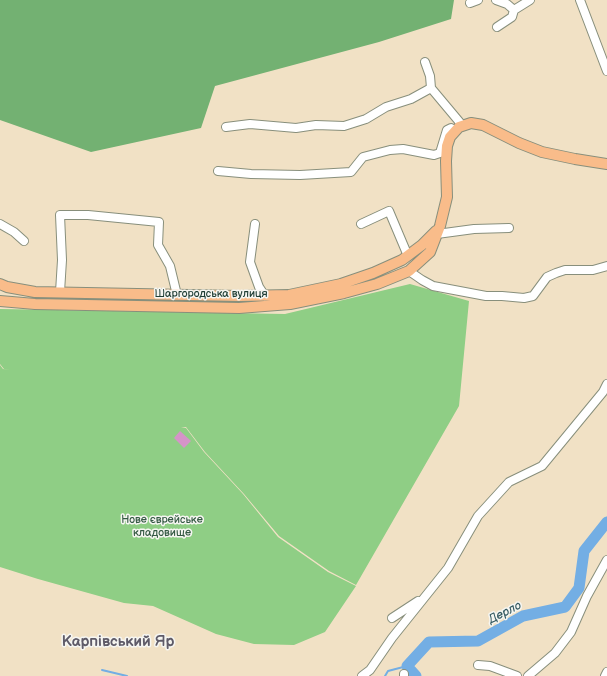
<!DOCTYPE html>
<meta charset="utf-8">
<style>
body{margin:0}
canvas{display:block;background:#f1e1c5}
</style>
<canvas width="607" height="676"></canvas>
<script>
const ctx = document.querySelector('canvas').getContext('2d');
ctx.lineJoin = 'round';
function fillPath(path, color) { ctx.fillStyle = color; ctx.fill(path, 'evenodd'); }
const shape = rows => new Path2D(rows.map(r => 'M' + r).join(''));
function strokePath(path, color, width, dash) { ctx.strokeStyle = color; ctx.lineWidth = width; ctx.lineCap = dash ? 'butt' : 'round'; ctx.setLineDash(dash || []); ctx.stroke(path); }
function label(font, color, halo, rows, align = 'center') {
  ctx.font = font + ' "Balsamiq Sans",sans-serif'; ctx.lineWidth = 3; ctx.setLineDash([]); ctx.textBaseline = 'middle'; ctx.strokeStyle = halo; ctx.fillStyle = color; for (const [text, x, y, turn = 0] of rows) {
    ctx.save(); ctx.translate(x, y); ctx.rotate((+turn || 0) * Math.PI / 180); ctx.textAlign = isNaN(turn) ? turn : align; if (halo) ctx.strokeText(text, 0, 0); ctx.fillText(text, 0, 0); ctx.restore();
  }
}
fillPath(shape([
 [410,284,469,301,459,406,356,585,329,571,279,536,244,494,205,452,186,427,181,427,186,428,204,452,243,494,278,537,328,572,356,586,325,632,294,645,254,644,216,634,153,606,124,603,38,579,0,567,0,365,3,369,11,370,4,369,0,364,0,309,285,314]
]), '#8fce85');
fillPath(shape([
 [0,0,454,0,451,19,379,42,215,86,201,128,91,152,0,120]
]), '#73b172');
strokePath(shape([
 [102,670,127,676],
 [385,676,388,671,407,666]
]), '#73aee4', 2);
strokePath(shape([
 [416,676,407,666,429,642,478,641,523,616,565,607,579,588,584,551,607,522]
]), '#73aee4', 11);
fillPath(shape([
 [180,431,191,441,184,448,174,438]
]), '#d594c8');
const minor = shape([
 [496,0,507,4,514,10],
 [580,0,607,71],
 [470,3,478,0],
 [497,27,512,17,514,10,530,0],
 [425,62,430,76,431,88],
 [226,127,250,124,296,128,316,125,344,126,366,119,386,107,411,99,431,88,462,125],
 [218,171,251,174,300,175,351,172,363,157,390,150,403,149,434,155,440,153,447,130,451,128,455,131],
 [0,224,14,232,24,241],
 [255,224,250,262,259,287,265,296],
 [361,224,389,211,408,256],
 [437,234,474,229,509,228],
 [409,271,422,280,433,286,486,296,502,296,524,298,533,296,547,277,556,273,565,270,593,270,607,266],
 [60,292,62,260,60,215,88,215,159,222,158,245,170,266,177,295],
 [392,618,418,601],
 [478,665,490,666,517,676],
 [362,676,370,670,392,638,448,568,478,516,509,482,542,466,603,392,607,384],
 [404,676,404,674],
 [528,676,555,653,571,632,587,596,607,560],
 [605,676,607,672]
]);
const major = shape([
 [0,284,7,287,35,292,240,296,289,295,341,284,373,273,402,260,422,245,436,231],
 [0,301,35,304,239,308,290,304,344,293,377,284,409,271,430,252,440,226,447,197,446,161,447,146,450,137,459,127,471,123,483,125,519,143,542,152,575,159,607,164]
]);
strokePath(minor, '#888f7c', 10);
strokePath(major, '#888f7c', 12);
strokePath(minor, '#fff', 8);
strokePath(major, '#f9bc8a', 10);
label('11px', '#1f3d34', '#f6f6f2', [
 ["Шаргородська вулиця",211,294]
]);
label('11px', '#355a44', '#f6f6f2', [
 ["Нове єврейське",162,520],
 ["кладовище",162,533]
]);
label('italic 12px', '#345960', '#f6f6f2', [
 ["Дерло",505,613,-27]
]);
label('bold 15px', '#5f5b68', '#f6f6f2', [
 ["Карпівський Яр",118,642]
]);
</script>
